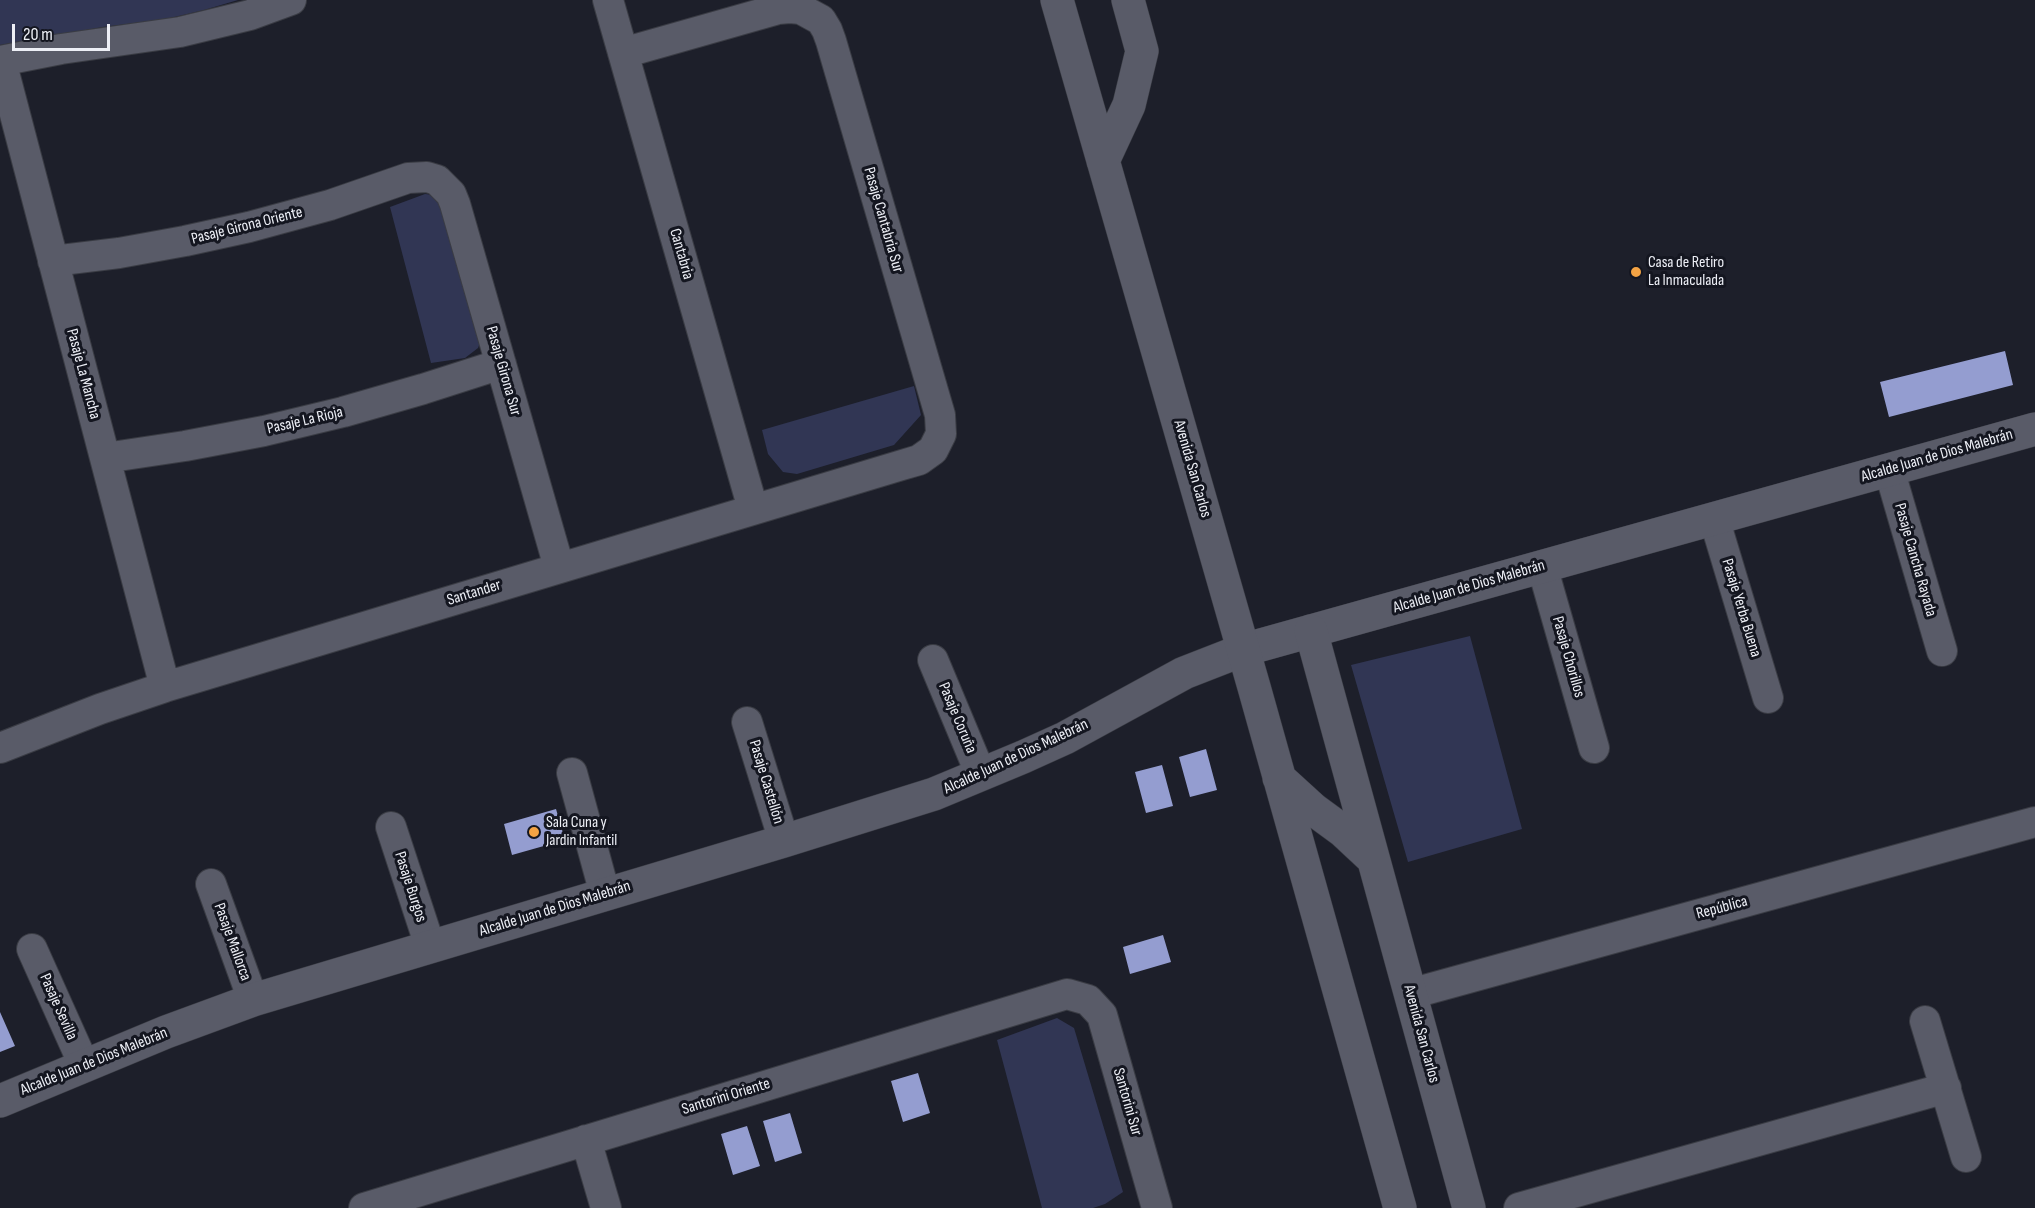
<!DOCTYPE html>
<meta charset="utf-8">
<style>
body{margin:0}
#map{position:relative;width:2035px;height:1208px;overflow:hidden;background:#1d1f2a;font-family:"Sofia Sans Condensed",sans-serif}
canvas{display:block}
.scale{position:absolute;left:12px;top:24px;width:98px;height:27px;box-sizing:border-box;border:3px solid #edeff6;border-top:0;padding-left:8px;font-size:18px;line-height:21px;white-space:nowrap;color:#edeff6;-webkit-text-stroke:4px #141620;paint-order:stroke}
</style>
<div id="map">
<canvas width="2035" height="1208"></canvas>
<div class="scale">20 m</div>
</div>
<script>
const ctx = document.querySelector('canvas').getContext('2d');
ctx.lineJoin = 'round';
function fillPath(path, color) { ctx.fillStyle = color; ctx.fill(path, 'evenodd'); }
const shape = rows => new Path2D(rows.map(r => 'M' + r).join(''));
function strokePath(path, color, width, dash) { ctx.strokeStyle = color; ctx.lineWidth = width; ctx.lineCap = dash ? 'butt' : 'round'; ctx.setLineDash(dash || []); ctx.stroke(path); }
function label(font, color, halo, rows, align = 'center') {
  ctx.font = font + ' "Sofia Sans Condensed",sans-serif'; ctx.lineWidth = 6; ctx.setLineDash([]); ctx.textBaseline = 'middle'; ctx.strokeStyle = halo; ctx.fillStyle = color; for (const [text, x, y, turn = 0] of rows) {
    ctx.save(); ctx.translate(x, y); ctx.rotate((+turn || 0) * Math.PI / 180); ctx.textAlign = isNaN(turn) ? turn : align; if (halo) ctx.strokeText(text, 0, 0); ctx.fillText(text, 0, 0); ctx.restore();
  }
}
fillPath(shape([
 [0,0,238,0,204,10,166,19,103,27,0,45],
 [425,194,434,195,441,202,483,336,478,348,465,358,431,363,390,207],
 [914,386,921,415,894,445,797,474,783,472,768,454,762,430],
 [1470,636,1522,829,1408,862,1351,665],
 [1057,1018,1074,1028,1123,1192,1105,1204,1093,1208,1042,1208,997,1040]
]), '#313654');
fillPath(shape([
 [2005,351,2013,385,1889,417,1880,382],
 [1206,749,1217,790,1190,797,1179,757],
 [1162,765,1173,806,1146,813,1135,772],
 [556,809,565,840,512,855,504,824],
 [1163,935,1171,962,1130,974,1123,947],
 [0,1012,15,1046,0,1052],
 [918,1073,930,1113,903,1122,891,1081],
 [790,1113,802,1153,775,1162,763,1121],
 [747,1126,760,1166,733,1175,721,1134]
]), '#949dd0');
const minor = shape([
 [608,0,753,509],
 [0,61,61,49,180,32,250,15,291,0],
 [1,61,165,687],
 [53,261,119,253,185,241,249,227,330,205,408,178,427,177,437,180,451,194,455,204,559,567],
 [105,458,185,446,264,431,343,412,423,389,501,364],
 [1889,469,1942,651],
 [1714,518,1768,698],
 [1542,566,1594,748],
 [933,660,981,775],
 [747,722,784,841],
 [0,748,100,709,165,687,902,465,919,460,933,450,941,434,940,415,831,41,827,30,821,20,801,9,790,8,778,9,623,53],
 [572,773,605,894],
 [391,827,430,946],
 [211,884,253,1000],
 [32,949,84,1065],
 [1410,994,2035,822],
 [1925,1021,1966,1157],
 [586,1140,606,1208],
 [364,1208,1067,994,1088,1000,1102,1015,1157,1208],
 [1519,1208,1946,1088]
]);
const tertiary = shape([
 [0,1101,166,1032,253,1000,784,841,934,794,1023,757,1065,738,1184,673,1243,650,2035,429]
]);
const secondary = shape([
 [1057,0,1254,687,1400,1208],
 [1103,161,1129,105,1142,51,1128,0],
 [1311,631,1469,1208],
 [1279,778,1313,809,1343,831,1373,859]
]);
strokePath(minor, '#3a3c44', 32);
strokePath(tertiary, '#3a3c44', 34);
strokePath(secondary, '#3a3c44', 34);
strokePath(minor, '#595b68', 30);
strokePath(tertiary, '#595b68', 33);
strokePath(secondary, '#595b68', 33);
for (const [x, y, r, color] of [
 [1636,272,6,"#f4a344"],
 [534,832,6,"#f4a344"]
]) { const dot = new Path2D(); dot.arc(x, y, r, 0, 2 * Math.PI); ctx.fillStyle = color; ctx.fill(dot); strokePath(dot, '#141620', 2); }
label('16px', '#edeff6', '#141620', [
 ["Pasaje Cantabria Sur",883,220,74],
 ["Pasaje Girona Oriente",247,226,-14],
 ["Cantabria",681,254,74],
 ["Pasaje Girona Sur",503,371,74],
 ["Pasaje La Mancha",83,374,75],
 ["Pasaje La Rioja",305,421,-13],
 ["Alcalde Juan de Dios Malebrán",1937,456,-16],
 ["Avenida San Carlos",1192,469,74],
 ["Pasaje Cancha Rayada",1915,560,74],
 ["Alcalde Juan de Dios Malebrán",1469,587,-16],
 ["Santander",474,593,-17],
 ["Pasaje Yerba Buena",1741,608,73],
 ["Pasaje Chorillos",1568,657,74],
 ["Pasaje Coruña",957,718,67],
 ["Alcalde Juan de Dios Malebrán",1016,757,-25],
 ["Pasaje Castellón",766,782,73],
 ["Pasaje Burgos",410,887,72],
 ["República",1722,908,-15],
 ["Alcalde Juan de Dios Malebrán",555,909,-17],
 ["Pasaje Mallorca",232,942,70],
 ["Pasaje Sevilla",58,1007,66],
 ["Avenida San Carlos",1421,1034,75],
 ["Alcalde Juan de Dios Malebrán",94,1062,-22],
 ["Santorini Oriente",726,1097,-17],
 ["Santorini Sur",1127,1102,74]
]);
label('16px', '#edeff6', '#141620', [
 ["Casa de Retiro",1648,263],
 ["La Inmaculada",1648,281],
 ["Sala Cuna y",546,823],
 ["Jardin Infantil",546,841]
], 'left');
</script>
